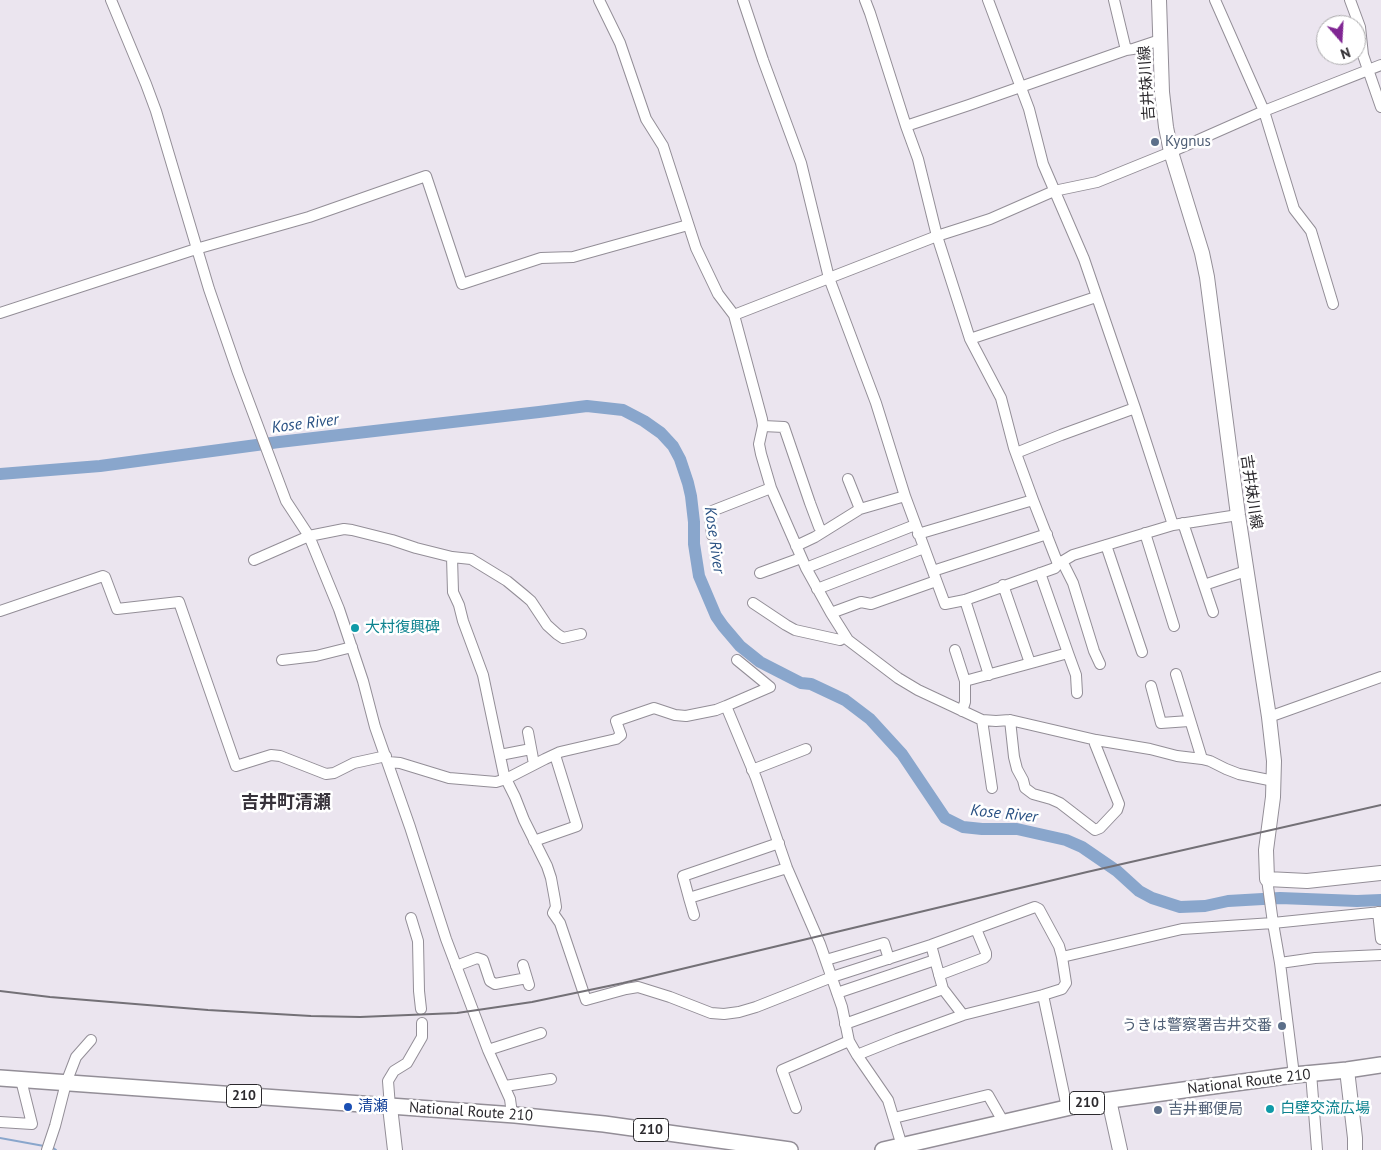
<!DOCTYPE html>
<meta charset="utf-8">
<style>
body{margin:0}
#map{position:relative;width:1381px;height:1150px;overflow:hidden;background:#ebe5ef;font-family:"PT Sans",sans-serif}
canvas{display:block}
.north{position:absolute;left:1316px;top:15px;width:50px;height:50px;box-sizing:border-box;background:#fff;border:1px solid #aaa9ab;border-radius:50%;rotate:161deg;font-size:14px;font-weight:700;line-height:20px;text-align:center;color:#2b292d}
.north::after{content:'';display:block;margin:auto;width:18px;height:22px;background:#802693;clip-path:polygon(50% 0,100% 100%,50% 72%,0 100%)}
</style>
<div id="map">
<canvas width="1381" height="1150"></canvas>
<div class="north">N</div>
</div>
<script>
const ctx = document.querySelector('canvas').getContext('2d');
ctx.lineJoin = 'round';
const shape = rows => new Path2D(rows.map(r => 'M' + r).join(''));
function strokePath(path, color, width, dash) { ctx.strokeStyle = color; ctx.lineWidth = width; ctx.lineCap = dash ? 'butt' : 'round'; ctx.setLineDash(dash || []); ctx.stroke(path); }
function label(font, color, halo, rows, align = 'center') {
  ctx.font = font + ' "PT Sans","Noto Sans JP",sans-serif'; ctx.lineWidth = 5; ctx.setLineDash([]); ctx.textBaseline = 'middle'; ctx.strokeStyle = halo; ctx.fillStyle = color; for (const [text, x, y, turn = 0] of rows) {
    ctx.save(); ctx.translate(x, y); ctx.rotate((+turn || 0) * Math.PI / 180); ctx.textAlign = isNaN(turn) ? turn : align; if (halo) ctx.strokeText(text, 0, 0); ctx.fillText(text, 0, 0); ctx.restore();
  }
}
strokePath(shape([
 [0,1138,44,1146],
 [52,1147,56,1150]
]), '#89a6cc', 2);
strokePath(shape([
 [0,474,100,466,279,442,539,412,587,406,623,410,644,421,661,433,673,446,680,459,688,483,691,496,694,522,694,544,699,576,716,616,723,626,740,646,760,662,801,683,811,684,845,700,870,719,902,754,945,818,963,827,982,829,1017,829,1066,840,1082,847,1117,871,1139,891,1152,898,1180,907,1205,906,1228,901,1280,898,1357,901,1381,900]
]), '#89a6cc', 12);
const minor = shape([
 [111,0,146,84,156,111,209,289,238,373,286,501,309,536,339,609,363,681,375,727,410,827,446,939,488,1050,510,1099,512,1114],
 [599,0,620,43,646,119,663,146,696,248,718,294,734,315,762,419,763,426,759,444,761,454,771,488,806,568,831,613,848,640,898,678,918,690,982,720,996,721,1010,720,1096,740,1150,749,1177,756,1202,759,1210,761,1226,769,1239,774,1274,781],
 [743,0,763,60,801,163,829,278,876,403,905,496,945,604,965,600,1055,568,1058,564],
 [865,0,870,13,906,126,918,159,937,236,970,339,1001,398,1014,448,1033,500,1058,564,1073,555,1173,525,1238,515],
 [988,0,1029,109,1043,164,1084,259,1135,408,1173,525],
 [1114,0,1126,50,1133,49,1160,40],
 [1215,0,1264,111,1294,209,1311,231,1333,304],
 [1350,0,1360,27,1363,55,1381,107],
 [906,126,969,105,1126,50],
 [0,313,196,249,309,217,426,176,462,284,541,258,573,257,688,225],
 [734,315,937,236,990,219,1054,191,1097,182,1171,152,1264,111,1381,65],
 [970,339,1096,297],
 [763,426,784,427,810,503,819,527,823,532],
 [1016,453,1061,435,1135,408],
 [848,479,860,509],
 [1183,523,1213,612],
 [1145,533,1174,626],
 [918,534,1033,500],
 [712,535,710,515,712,511,771,488],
 [1106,545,1142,652],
 [796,546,815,537,860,509,905,496],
 [452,557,453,592,459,605,463,621,483,675,504,775,515,797,524,820,547,866,551,878,555,900,556,907,553,913,560,923,586,1000,626,989,638,987,670,997,711,1013,724,1014,739,1012,756,1007,832,977,931,945,1035,907,1039,909,1059,946,1062,957,1066,983,1062,989,1043,995,963,1015,897,1039,857,1055],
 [254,560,309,536,344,529,352,530,392,540,416,548,452,557,471,559,507,581,524,595,531,601,547,625,557,634,563,638,581,634],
 [1062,561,1073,583,1094,651,1100,664],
 [806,568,915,525],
 [933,571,1047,534],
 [760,573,801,558],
 [1040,573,1068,653],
 [1003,585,1030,663],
 [1204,585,1246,571],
 [817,589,924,548],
 [965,600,989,675],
 [753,603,786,625,795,630,840,640,845,637],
 [0,611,103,576,105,577,117,609,179,602,236,766,271,755,280,756,326,774,334,773,354,763,386,756],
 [831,613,861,602,871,604,936,581],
 [955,650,965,681,965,702,962,711],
 [282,660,316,656,352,647],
 [1176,674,1202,759],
 [965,681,1068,653,1076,675,1077,693],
 [1151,686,1161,723,1189,721],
 [726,706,770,687,737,660],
 [1269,717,1381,677],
 [982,720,992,788],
 [1010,720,1014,757,1017,769,1023,780,1025,788,1033,794,1051,799,1060,803,1095,830,1100,828,1117,810,1119,804,1095,744,1096,740],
 [528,732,534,764],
 [500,755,531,749],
 [388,762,400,763,449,778,496,782,506,779,545,759,560,752,616,739,621,735,616,721,654,708,675,715,686,716,716,710,726,706,756,778,787,868,820,944,842,1007,849,1041,857,1055,888,1100,902,1146],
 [752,770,806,749],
 [534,841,577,826,555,755],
 [1267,879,1273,923,1280,963,1294,1075],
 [689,898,683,876,779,843],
 [1378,912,1381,939],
 [694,915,689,898,787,868],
 [411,918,418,941,419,991,421,1009],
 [1062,957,1182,929,1273,923,1381,912],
 [826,960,884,943,889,959],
 [1280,963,1315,958,1381,955],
 [523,965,529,985],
 [456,966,477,958,483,960,490,981,495,984,527,978],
 [939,975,984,958,986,956,986,953,976,929],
 [943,989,963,1015],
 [837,993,935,960],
 [1043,995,1067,1108],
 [845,1024,943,989,931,945],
 [488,1050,541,1033],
 [1311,1073,1317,1150],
 [505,1086,551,1079],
 [390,1107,388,1081,394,1071,407,1063,422,1037,422,1023],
 [796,1108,782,1070,849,1041],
 [894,1118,988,1095,1004,1123],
 [0,1122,32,1124,21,1080],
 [47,1150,55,1126,66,1083,76,1057,91,1040]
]);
const major = shape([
 [1159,0,1162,92,1166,127,1171,152,1202,253,1207,277,1238,515,1269,717,1274,761,1273,797,1266,850,1267,879,1307,881,1381,873],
 [1347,1070,1355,1138,1355,1150],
 [1109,1100,1120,1150],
 [390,1107,395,1150]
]);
const highway = shape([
 [0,1078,515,1115,604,1124,790,1150],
 [883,1150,1088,1103,1294,1075,1347,1070,1381,1065]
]);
strokePath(minor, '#938e97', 12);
strokePath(major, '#938e97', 16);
strokePath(highway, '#938e97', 18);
strokePath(minor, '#fff', 10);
strokePath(major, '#fff', 14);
strokePath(highway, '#fff', 15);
strokePath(shape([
 [0,991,50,997,208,1010,311,1016,360,1017,457,1013,532,1002,623,983,1087,872,1381,805]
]), '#737076', 2);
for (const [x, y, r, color] of [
 [1155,142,5,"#5c6f8a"],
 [355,628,5,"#0f9aa8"],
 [1282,1026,5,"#5c6f8a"],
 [348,1107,5,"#1a4fb4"],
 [1270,1109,5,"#0f9aa8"],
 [1158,1110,5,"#5c6f8a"]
]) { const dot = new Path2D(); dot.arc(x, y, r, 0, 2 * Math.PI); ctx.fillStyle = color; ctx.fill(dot); strokePath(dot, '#fff', 2); }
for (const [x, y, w] of [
 [244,1096,35],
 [1087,1103,35],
 [651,1130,35]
]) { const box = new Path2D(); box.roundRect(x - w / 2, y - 11.5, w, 23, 4); ctx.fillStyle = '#fff'; ctx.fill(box); strokePath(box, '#2b292d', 1); }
label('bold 14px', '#2b292d', null, [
 ["210",244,1096],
 ["210",1087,1103],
 ["210",651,1130]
]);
label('15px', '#2b292d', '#fff', [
 ["吉井妹川線",1147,83,-94],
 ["吉井妹川線",1251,492,82],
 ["National Route 210",1249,1082,-7],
 ["National Route 210",471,1112,4]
]);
label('15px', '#4e5e75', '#fff', [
 ["Kygnus",1165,142],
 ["うきは警察署吉井交番",1272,1026,"right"],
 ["吉井郵便局",1168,1110]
], 'left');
label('15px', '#0d838f', '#fff', [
 ["大村復興碑",365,628],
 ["白壁交流広場",1280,1109]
], 'left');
label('15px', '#164399', '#fff', [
 ["清瀬",358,1107]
], 'left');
label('italic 16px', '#295183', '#fff', [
 ["Kose River",305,424,-7],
 ["Kose River",714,540,82],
 ["Kose River",1004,814,6]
]);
label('bold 18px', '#38333b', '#fff', [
 ["吉井町清瀬",286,803]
]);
</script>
